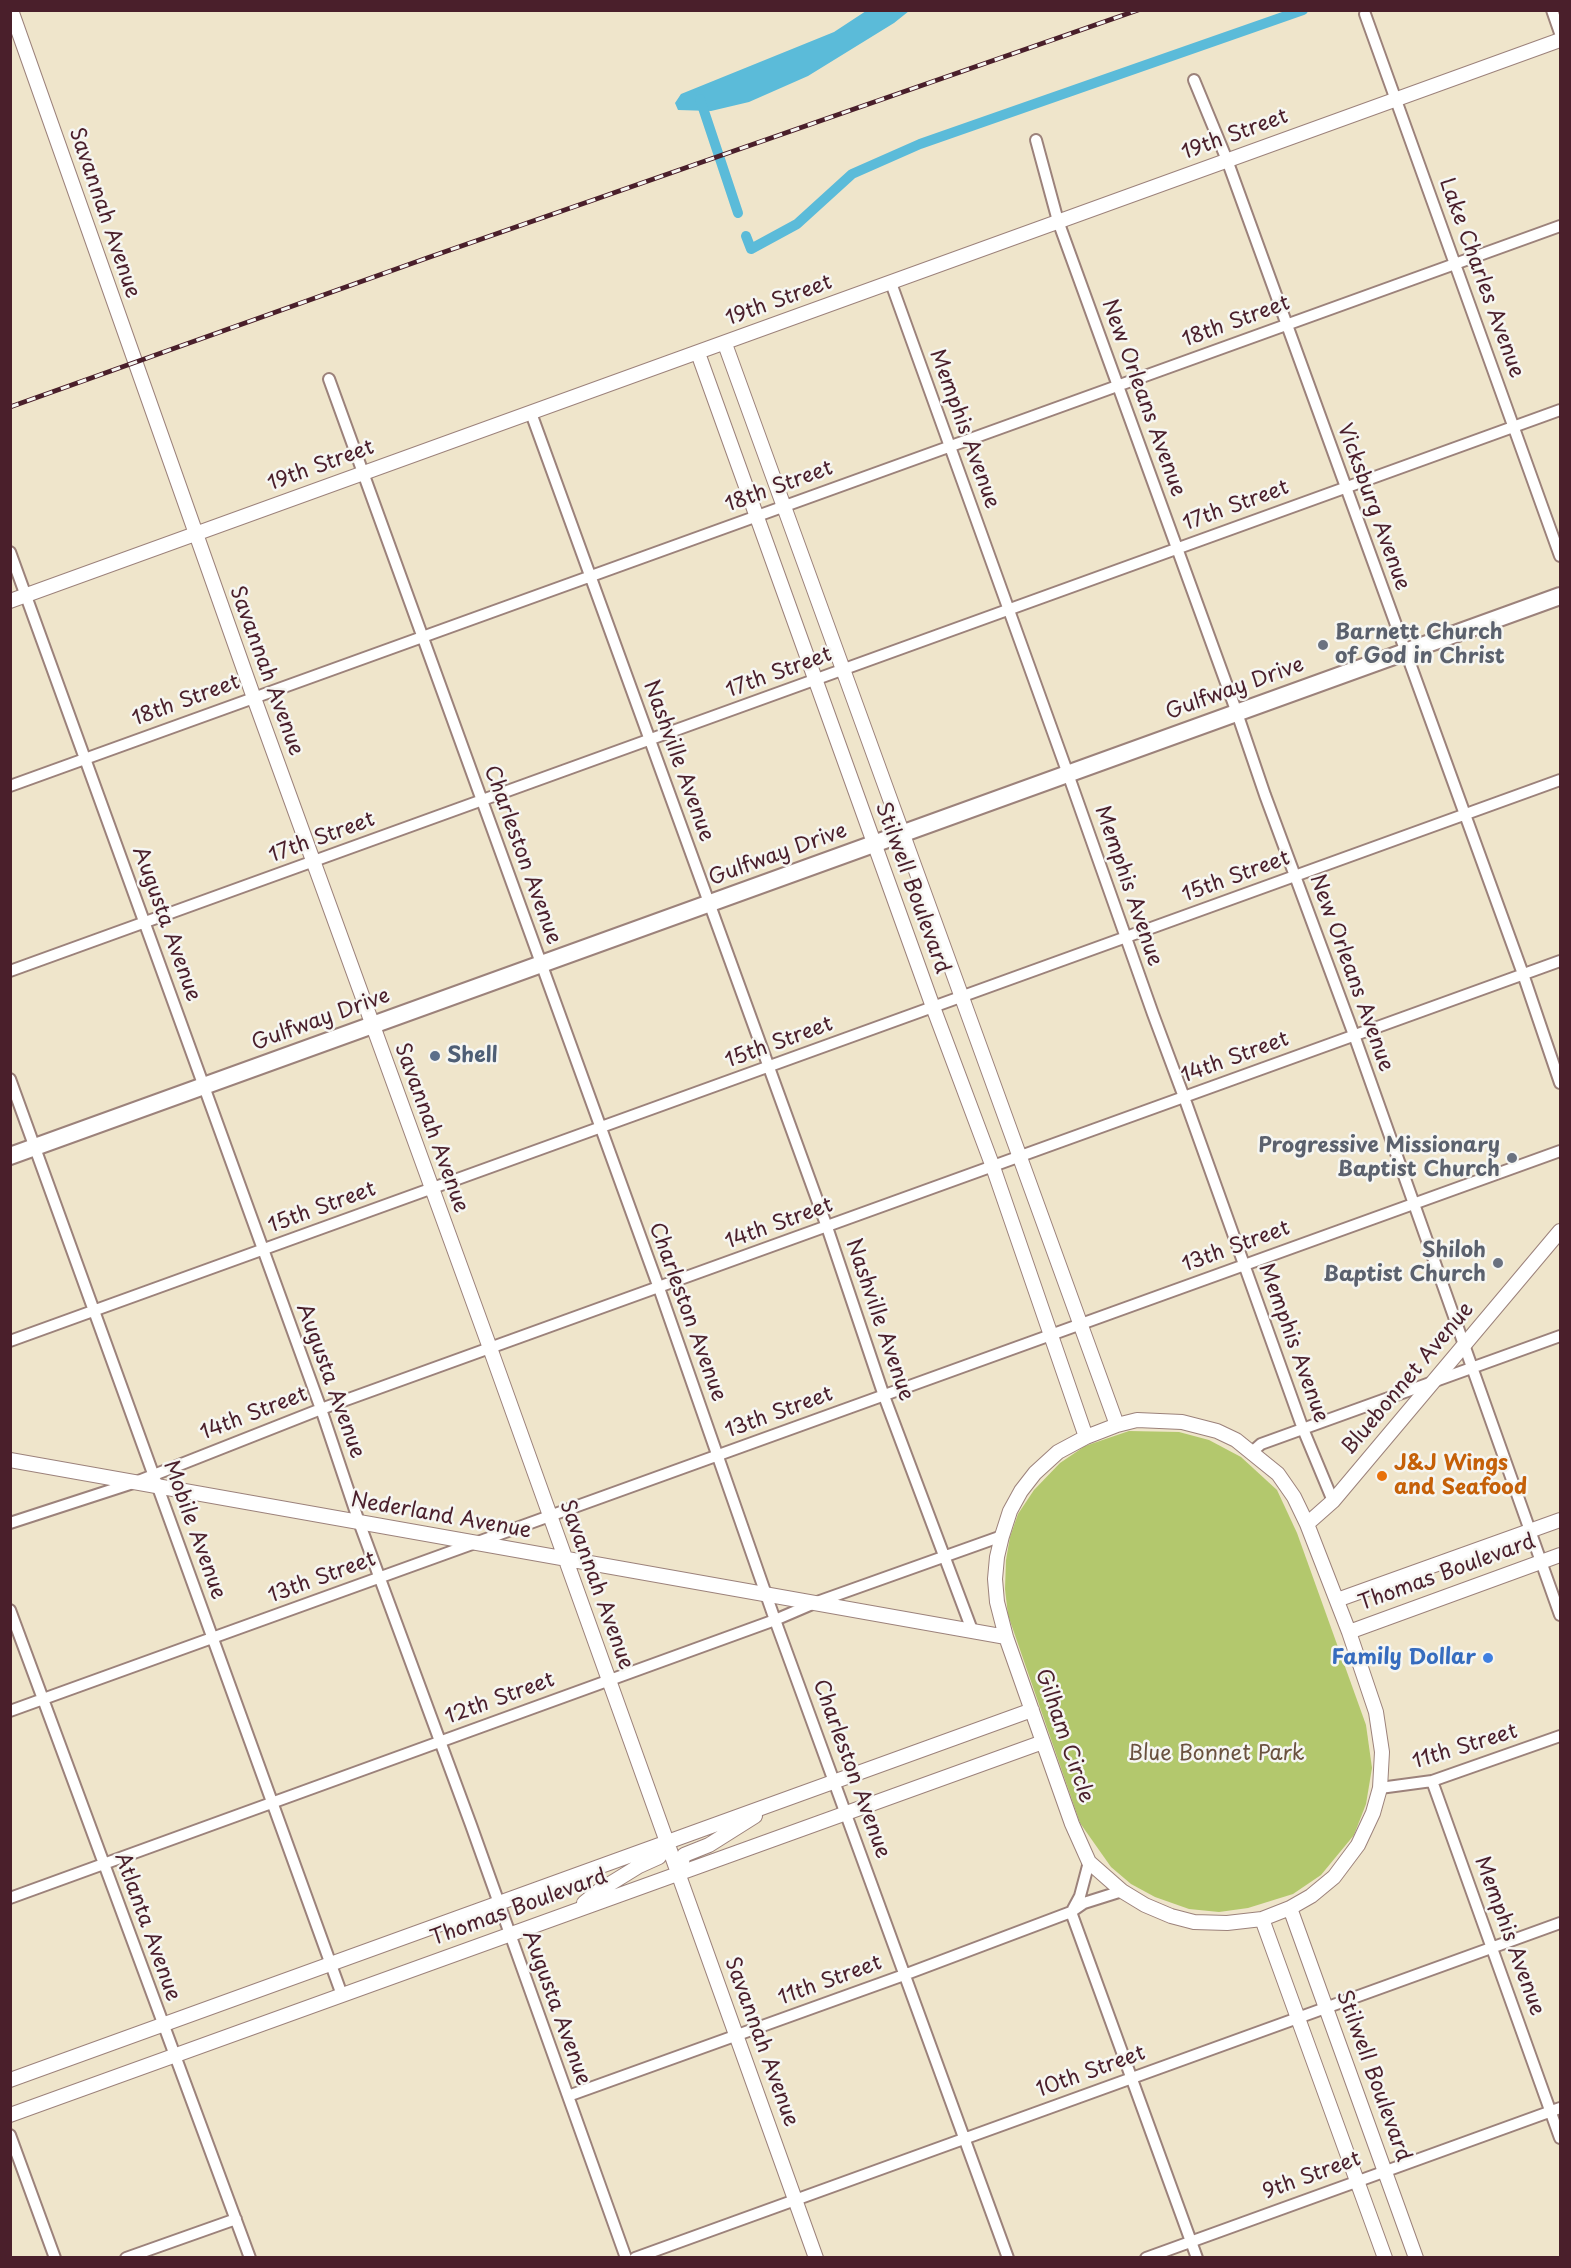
<!DOCTYPE html>
<style>
body{margin:0}
#map{position:relative;width:1571px;height:2268px;overflow:hidden;background:#efe5cb;font-family:"Playpen Sans",sans-serif}
canvas{display:block}
.frame{position:absolute;inset:0;border:12px solid #4a1f2b;pointer-events:none}
</style>
<div id="map">
<canvas width="1571" height="2268"></canvas>
<div class="frame"></div>
</div>
<script>
const ctx = document.querySelector('canvas').getContext('2d');
ctx.lineJoin = 'round';
function fillPath(path, color) { ctx.fillStyle = color; ctx.fill(path, 'evenodd'); }
const shape = rows => new Path2D(rows.map(r => 'M' + r).join(''));
function strokePath(path, color, width, dash) { ctx.strokeStyle = color; ctx.lineWidth = width; ctx.lineCap = dash ? 'butt' : 'round'; ctx.setLineDash(dash || []); ctx.stroke(path); }
function label(font, color, halo, rows, align = 'center') {
  ctx.font = font + ' "Playpen Sans",sans-serif'; ctx.lineWidth = 5; ctx.setLineDash([]); ctx.textBaseline = 'middle'; ctx.strokeStyle = halo; ctx.fillStyle = color; for (const [text, x, y, turn = 0] of rows) {
    ctx.save(); ctx.translate(x, y); ctx.rotate((+turn || 0) * Math.PI / 180); ctx.textAlign = isNaN(turn) ? turn : align; if (halo) ctx.strokeText(text, 0, 0); ctx.fillText(text, 0, 0); ctx.restore();
  }
}
fillPath(shape([
 [1129,1431,1179,1432,1209,1440,1241,1457,1277,1490,1297,1533,1366,1725,1372,1768,1366,1804,1354,1835,1321,1875,1293,1894,1248,1908,1219,1912,1189,1909,1155,1897,1131,1884,1111,1867,1080,1823,1008,1615,1005,1589,1006,1560,1010,1537,1018,1514,1034,1490,1060,1463,1085,1446]
]), '#b3c86d');
fillPath(shape([
 [866,11,909,11,894,23,808,76,749,102,711,111,678,110,675,103,681,94,834,32]
]), '#5bbbd9');
strokePath(shape([
 [700,99,738,213],
 [746,236,751,249,797,224,852,174,920,144,1303,10]
]), '#5bbbd9', 10);
const street = shape([
 [1552,10,1560,33],
 [1365,14,1560,556],
 [1194,80,1227,160,1523,974,1560,1083],
 [1036,140,1058,221,1237,713,1265,795,1354,1035,1560,1615],
 [891,283,1068,774,1153,1014,1184,1097,1303,1429,1333,1501],
 [329,379,659,1288,775,1620,1008,2258],
 [531,413,827,1227,884,1396,972,1630],
 [10,552,321,1409,359,1522,471,1825,626,2258],
 [10,786,1560,226],
 [10,971,1560,410],
 [10,1079,342,1995],
 [10,1341,1560,780],
 [1252,1452,1261,1444,1560,1336],
 [10,1523,136,1482,321,1409,1560,961],
 [10,1610,250,2258],
 [10,1711,1560,1151],
 [1432,1781,1560,2138],
 [1380,1788,1432,1781,1560,1736],
 [10,1898,775,1620,817,1602,1002,1536],
 [1073,1909,1080,1896,1089,1862],
 [1071,1912,1197,2258],
 [568,2096,904,1975,1071,1912,1084,1903,1122,1891],
 [10,2135,55,2258],
 [126,2258,236,2219],
 [635,2258,1560,1923],
 [1146,2258,1560,2108]
]);
const secondary = shape([
 [11,10,254,698,490,1348,816,2258],
 [725,344,1117,1425],
 [698,353,933,1007,993,1167,1086,1437],
 [10,601,1560,40],
 [1137,1420,1182,1422,1217,1431,1236,1440,1278,1474,1294,1497,1307,1524,1349,1632,1376,1712,1382,1752,1380,1788,1373,1813,1358,1845,1334,1877,1311,1896,1290,1908,1262,1919,1227,1923,1194,1922,1171,1916,1145,1905,1122,1891,1089,1862,1072,1824,1043,1742,1006,1637,997,1602,995,1579,997,1557,1002,1536,1010,1511,1021,1491,1035,1473,1058,1452,1086,1437,1117,1425,1137,1420],
 [10,1460,1006,1637],
 [1307,1524,1333,1501,1560,1231],
 [1337,1600,1560,1520],
 [1349,1632,1560,1555],
 [678,1873,684,1855,709,1845,755,1816],
 [584,1903,600,1890,639,1866,659,1857,667,1842],
 [1290,1908,1416,2258],
 [1262,1919,1385,2258],
 [10,2080,1032,1710],
 [10,2115,1043,1742]
]);
const primary = shape([
 [10,1156,1560,596]
]);
strokePath(street, '#9c827b', 14);
strokePath(secondary, '#9c827b', 16);
strokePath(primary, '#9c827b', 20);
strokePath(street, '#fff', 10);
strokePath(secondary, '#fff', 14);
strokePath(primary, '#fff', 16);
const rail = shape([
 [10,407,427,258,1138,10]
]);
strokePath(rail, '#4a1f2b', 5);
strokePath(rail, '#f6f6f2', 3, [9]);
for (const [x, y, r, color] of [
 [1323,645,6,"#6b7280"],
 [435,1056,6,"#5c6f8a"],
 [1512,1158,6,"#6b7280"],
 [1498,1263,6,"#6b7280"],
 [1382,1476,6,"#e8710a"],
 [1488,1658,6,"#3f7fe0"]
]) { const dot = new Path2D(); dot.arc(x, y, r, 0, 2 * Math.PI); ctx.fillStyle = color; ctx.fill(dot); strokePath(dot, '#f6f6f2', 2); }
label('21px', '#4a1f2b', '#f6f6f2', [
 ["19th Street",1235,135,-20],
 ["Savannah Avenue",104,213,71],
 ["Lake Charles Avenue",1481,278,70],
 ["19th Street",779,301,-20],
 ["18th Street",1236,322,-20],
 ["New Orleans Avenue",1143,398,70],
 ["Memphis Avenue",964,429,70],
 ["19th Street",321,466,-20],
 ["18th Street",779,487,-20],
 ["17th Street",1236,506,-20],
 ["Vicksburg Avenue",1373,507,70],
 ["Savannah Avenue",266,671,70],
 ["17th Street",779,673,-20],
 ["Gulfway Drive",1235,689,-20],
 ["18th Street",186,701,-20],
 ["Nashville Avenue",678,761,70],
 ["17th Street",322,838,-20],
 ["Charleston Avenue",522,855,70],
 ["Gulfway Drive",778,855,-20],
 ["15th Street",1236,877,-20],
 ["Memphis Avenue",1128,886,71],
 ["Stilwell Boulevard",912,888,70],
 ["Augusta Avenue",166,924,70],
 ["New Orleans Avenue",1351,973,70],
 ["Gulfway Drive",321,1020,-20],
 ["15th Street",779,1043,-20],
 ["14th Street",1235,1058,-20],
 ["Savannah Avenue",431,1128,70],
 ["15th Street",322,1208,-20],
 ["14th Street",779,1224,-20],
 ["13th Street",1236,1247,-20],
 ["Charleston Avenue",687,1312,70],
 ["Nashville Avenue",879,1320,71],
 ["Memphis Avenue",1293,1343,70],
 ["Bluebonnet Avenue",1408,1379,-50],
 ["Augusta Avenue",330,1381,70],
 ["13th Street",779,1413,-20],
 ["14th Street",254,1414,-21],
 ["Nederland Avenue",441,1516,10],
 ["Mobile Avenue",194,1530,70],
 ["Thomas Boulevard",1447,1573,-20],
 ["13th Street",322,1578,-20],
 ["Savannah Avenue",596,1585,70],
 ["12th Street",500,1699,-20],
 ["Gilham Circle",1064,1736,71],
 ["11th Street",1465,1747,-17],
 ["Charleston Avenue",851,1769,70],
 ["Thomas Boulevard",519,1908,-20],
 ["Atlanta Avenue",147,1927,70],
 ["Memphis Avenue",1509,1936,70],
 ["11th Street",830,1981,-20],
 ["Augusta Avenue",556,2008,70],
 ["Savannah Avenue",761,2042,70],
 ["10th Street",1091,2072,-20],
 ["Stilwell Boulevard",1373,2076,70],
 ["9th Street",1312,2176,-20]
]);
label('bold 21px', '#5b616d', '#f6f6f2', [
 ["Barnett Church",1335,633,"left"],
 ["of God in Christ",1335,657,"left"],
 ["Progressive Missionary",1500,1146],
 ["Baptist Church",1500,1170],
 ["Shiloh",1486,1251],
 ["Baptist Church",1486,1275]
], 'right');
label('bold 21px', '#4e5e75', '#f6f6f2', [
 ["Shell",447,1056]
], 'left');
label('bold 21px', '#c56008', '#f6f6f2', [
 ["J&J Wings",1394,1464],
 ["and Seafood",1394,1488]
], 'left');
label('bold 21px', '#366cbe', '#f6f6f2', [
 ["Family Dollar",1476,1658]
], 'right');
label('21px', '#6a523f', '#f6f6f2', [
 ["Blue Bonnet Park",1216,1754]
]);
</script>
